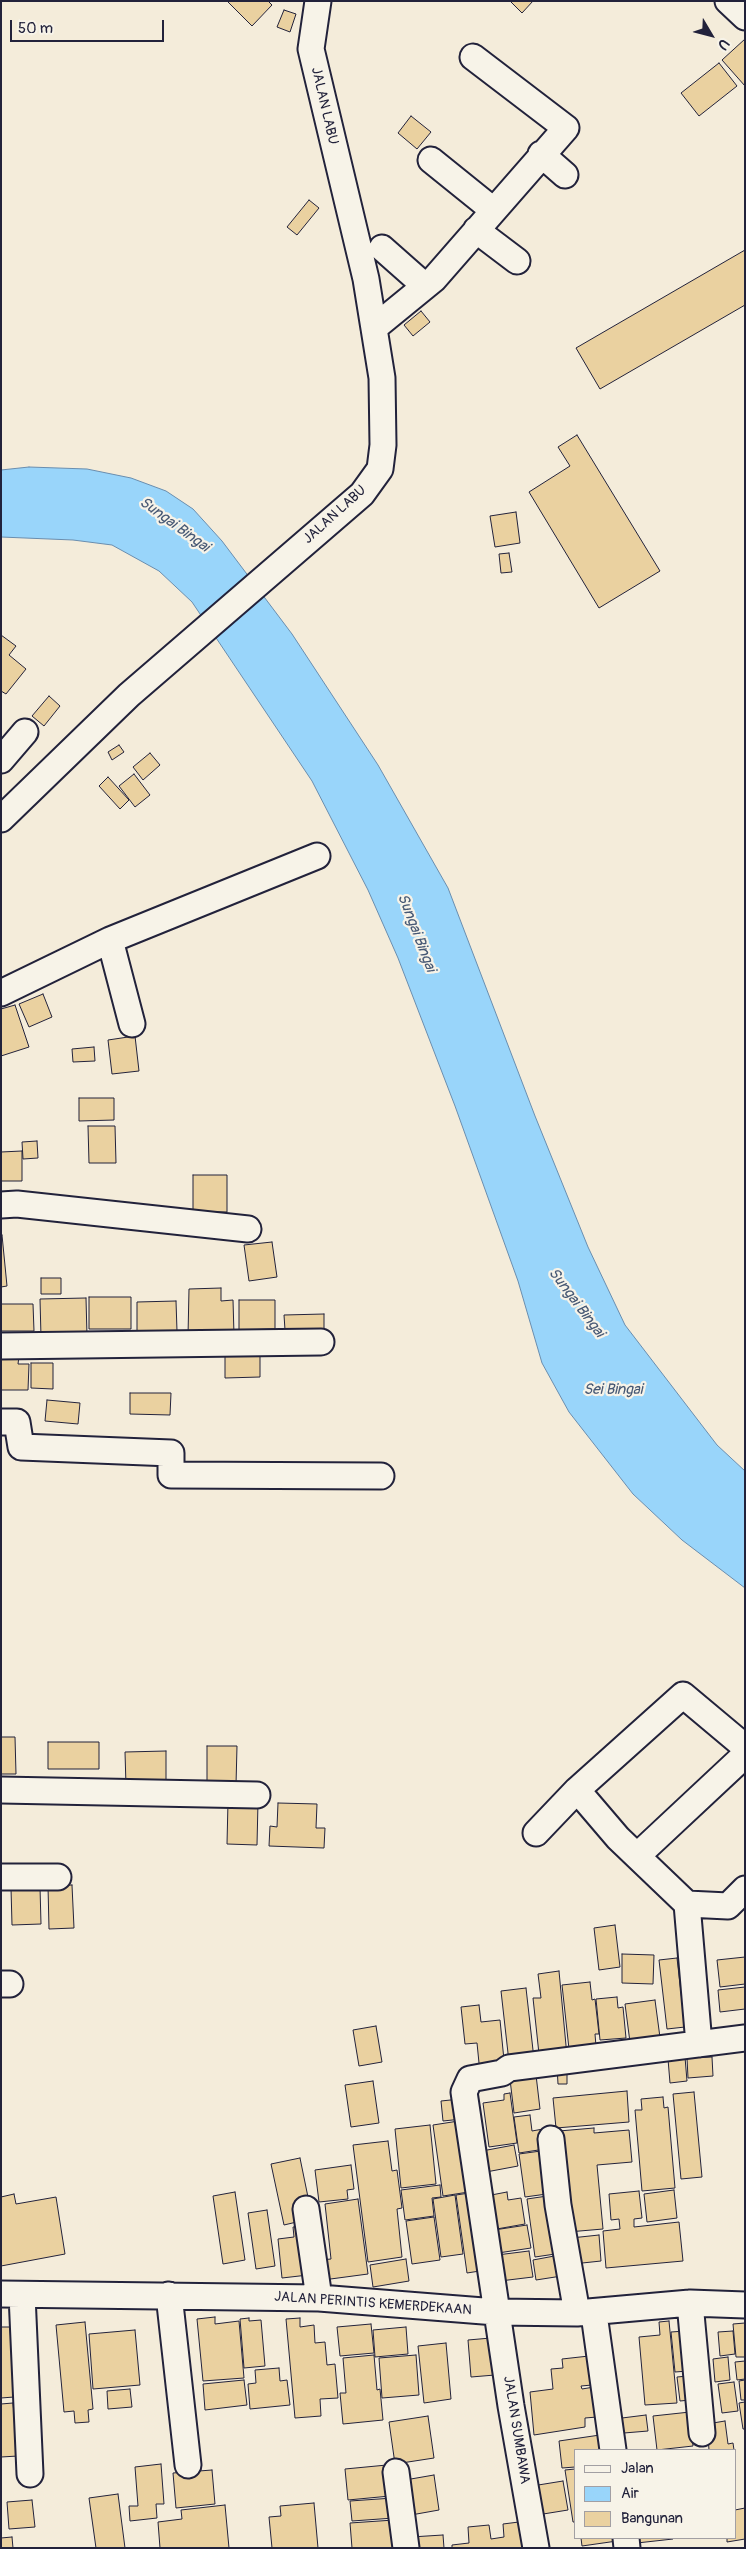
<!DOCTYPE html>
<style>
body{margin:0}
#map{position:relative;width:746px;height:2549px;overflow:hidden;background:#f4ecda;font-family:Pangolin,sans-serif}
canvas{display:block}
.frame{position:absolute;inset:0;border:2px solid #22223b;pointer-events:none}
.legend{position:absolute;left:574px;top:2449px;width:162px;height:90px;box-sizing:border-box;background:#f7f3e8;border:1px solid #a29fa3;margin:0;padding:6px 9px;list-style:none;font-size:15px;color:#22223b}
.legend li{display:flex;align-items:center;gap:10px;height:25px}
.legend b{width:25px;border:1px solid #a29fa3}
.north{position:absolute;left:686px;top:10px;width:50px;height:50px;-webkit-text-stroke:4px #f7f3e8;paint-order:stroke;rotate:127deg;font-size:14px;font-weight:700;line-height:20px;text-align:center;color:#22223b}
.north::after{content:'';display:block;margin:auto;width:18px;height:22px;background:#22223b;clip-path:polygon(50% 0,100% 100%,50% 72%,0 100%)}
.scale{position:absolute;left:10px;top:20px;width:154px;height:22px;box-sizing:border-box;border:2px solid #22223b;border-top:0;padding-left:6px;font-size:15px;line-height:18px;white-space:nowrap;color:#22223b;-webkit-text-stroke:4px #f7f3e8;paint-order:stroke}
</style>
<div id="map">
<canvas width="746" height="2549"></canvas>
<div class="frame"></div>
<ul class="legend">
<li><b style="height:6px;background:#f7f3e8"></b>Jalan</li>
<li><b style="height:14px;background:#99d5fa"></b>Air</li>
<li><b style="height:14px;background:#ead1a0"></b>Bangunan</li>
</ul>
<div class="north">U</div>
<div class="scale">50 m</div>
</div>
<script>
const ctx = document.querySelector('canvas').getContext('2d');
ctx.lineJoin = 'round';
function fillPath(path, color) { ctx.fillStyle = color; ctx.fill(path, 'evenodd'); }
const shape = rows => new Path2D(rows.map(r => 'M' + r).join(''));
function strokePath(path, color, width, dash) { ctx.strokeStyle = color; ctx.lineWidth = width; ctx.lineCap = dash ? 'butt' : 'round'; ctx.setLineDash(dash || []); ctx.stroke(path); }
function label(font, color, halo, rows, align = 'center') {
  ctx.font = font + ' Pangolin,sans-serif'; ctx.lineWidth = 4.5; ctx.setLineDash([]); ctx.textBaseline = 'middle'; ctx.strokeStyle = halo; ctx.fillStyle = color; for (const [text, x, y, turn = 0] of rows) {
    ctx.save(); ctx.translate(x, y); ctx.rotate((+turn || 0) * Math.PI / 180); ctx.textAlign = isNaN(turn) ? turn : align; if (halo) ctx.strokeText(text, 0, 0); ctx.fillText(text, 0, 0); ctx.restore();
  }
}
const water = shape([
 [29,467,87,469,131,478,166,491,193,509,222,541,292,634,378,765,448,888,535,1116,588,1247,625,1325,717,1445,745,1471,745,1588,682,1540,633,1494,569,1412,542,1363,518,1281,455,1106,398,958,368,890,312,781,192,602,159,571,112,545,73,540,1,537,1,470,29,467]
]);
fillPath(water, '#99d5fa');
strokePath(water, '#698dae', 1);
const building = shape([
 [227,1,268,1,272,5,252,26,227,1],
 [510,1,533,1,522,13,510,1],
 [284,10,296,14,290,32,277,27,284,10],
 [745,39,745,86,722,60,745,39],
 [719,63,737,86,699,116,681,93,719,63],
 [411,116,431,132,417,149,398,133,411,116],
 [309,200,319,208,297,235,287,227,309,200],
 [745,250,745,305,600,389,576,348,745,250],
 [421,311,430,322,413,336,404,325,421,311],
 [577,435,660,571,599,608,529,492,570,466,558,447,577,435],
 [516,512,520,543,495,547,490,516,516,512],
 [509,553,512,572,501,573,499,554,509,553],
 [1,635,16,646,9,655,26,669,6,694,1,691,1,635],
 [49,696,60,706,44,726,32,716,49,696],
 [119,745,124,752,112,760,108,752,119,745],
 [150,753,160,765,143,780,133,767,150,753],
 [134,774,150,795,135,807,119,786,134,774],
 [108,777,129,800,120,809,99,786,108,777],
 [43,994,52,1017,29,1027,19,1004,43,994],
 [15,1005,29,1047,1,1056,1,1009,15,1005],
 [135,1036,139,1071,112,1074,108,1040,135,1036],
 [94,1047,95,1061,73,1062,72,1049,94,1047],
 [79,1098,114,1098,114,1120,79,1121,79,1098],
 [88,1126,115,1126,116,1163,89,1163,88,1126],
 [37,1141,38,1158,23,1159,22,1142,37,1141],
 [22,1151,22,1181,1,1181,1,1152,22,1151],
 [193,1175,227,1175,227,1212,193,1212,193,1175],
 [2,1235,7,1286,1,1287,1,1235,2,1235],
 [272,1242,277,1277,249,1281,244,1245,272,1242],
 [41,1278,61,1278,61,1294,41,1294,41,1278],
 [221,1288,221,1301,233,1300,234,1335,188,1336,189,1289,221,1288],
 [89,1297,131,1297,131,1329,89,1329,89,1297],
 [86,1298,87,1336,41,1337,40,1299,86,1298],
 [239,1300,275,1300,275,1329,239,1330,239,1300],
 [176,1301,177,1331,137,1331,137,1302,176,1301],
 [1,1304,33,1304,34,1331,1,1331,1,1304],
 [324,1314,324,1329,285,1330,284,1315,324,1314],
 [225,1352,260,1352,260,1377,225,1378,225,1352],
 [1,1356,19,1356,18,1364,29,1364,28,1390,1,1390,1,1356],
 [31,1363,53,1363,53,1389,31,1388,31,1363],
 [130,1393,171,1393,170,1415,130,1414,130,1393],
 [47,1400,80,1403,78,1424,45,1421,47,1400],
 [1,1737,15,1737,16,1774,1,1774,1,1737],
 [48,1742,99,1742,99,1769,48,1769,48,1742],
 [207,1746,237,1746,236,1785,207,1784,207,1746],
 [166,1751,166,1785,126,1786,125,1752,166,1751],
 [228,1802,258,1802,257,1845,227,1844,228,1802],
 [278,1803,317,1804,316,1828,325,1828,324,1848,269,1846,270,1826,277,1827,278,1803],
 [72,1885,74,1928,49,1929,48,1886,72,1885],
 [40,1887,41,1924,12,1925,11,1888,40,1887],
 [615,1925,620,1967,599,1970,594,1928,615,1925],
 [622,1954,654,1955,653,1984,622,1983,622,1954],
 [745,1957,745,1984,720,1987,717,1960,745,1957],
 [677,1958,685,2027,667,2029,659,1960,677,1958],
 [559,1971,567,2056,539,2054,533,1998,541,1998,538,1974,559,1971],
 [590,1982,592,2000,595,1999,599,2034,595,2034,596,2046,569,2049,562,1985,590,1982],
 [745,1987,745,2009,720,2012,718,1990,745,1987],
 [526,1988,534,2059,509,2062,501,1991,526,1988],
 [617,1997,618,2008,623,2007,626,2038,600,2040,596,1999,617,1997],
 [655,2000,661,2045,631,2050,625,2004,655,2000],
 [479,2005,481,2022,500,2020,505,2070,480,2073,477,2043,465,2044,461,2007,479,2005],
 [376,2026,382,2062,359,2066,353,2030,376,2026],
 [685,2057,687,2081,670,2083,668,2059,685,2057],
 [712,2057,713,2076,688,2078,687,2058,712,2057],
 [567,2065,567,2084,558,2084,557,2066,567,2065],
 [509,2071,536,2075,540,2109,514,2113,509,2071],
 [373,2081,379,2123,351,2127,345,2085,373,2081],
 [627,2091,629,2122,556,2128,553,2098,627,2091],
 [694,2092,702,2177,681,2179,673,2094,694,2092],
 [510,2093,517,2143,489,2147,483,2103,504,2100,504,2094,510,2093],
 [663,2097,664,2108,668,2107,675,2188,642,2191,635,2110,642,2110,641,2099,663,2097],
 [460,2099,462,2119,443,2121,441,2101,460,2099],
 [530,2115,532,2131,543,2129,545,2149,519,2153,514,2117,530,2115],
 [465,2120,475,2191,443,2196,433,2125,465,2120],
 [430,2125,436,2184,401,2188,395,2129,430,2125],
 [594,2128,594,2133,629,2130,632,2162,597,2165,603,2229,568,2232,559,2131,594,2128],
 [388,2141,392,2171,397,2170,402,2208,397,2209,402,2257,368,2262,353,2145,388,2141],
 [514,2145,518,2166,486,2172,482,2151,514,2145],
 [548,2150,554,2193,525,2197,519,2154,548,2150],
 [300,2158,309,2202,305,2220,284,2225,271,2164,300,2158],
 [351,2165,354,2189,347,2190,348,2199,319,2202,315,2170,351,2165],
 [440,2185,441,2197,432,2198,434,2216,405,2220,401,2190,440,2185],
 [674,2190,677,2218,647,2222,644,2194,674,2190],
 [639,2191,642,2218,634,2219,634,2227,679,2222,683,2261,606,2268,603,2231,620,2229,619,2219,611,2220,609,2194,639,2191],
 [235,2192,245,2260,223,2264,213,2196,235,2192],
 [476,2192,486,2270,467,2273,456,2195,476,2192],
 [507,2192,508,2200,521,2198,525,2224,491,2230,486,2196,507,2192],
 [14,2194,16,2204,56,2197,65,2254,1,2266,1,2197,14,2194],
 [455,2195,463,2254,441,2257,433,2199,455,2195],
 [554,2195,562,2253,535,2257,527,2199,554,2195],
 [358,2199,368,2274,323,2280,320,2260,331,2259,325,2204,358,2199],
 [267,2210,275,2266,256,2269,248,2213,267,2210],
 [434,2217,440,2260,412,2264,406,2221,434,2217],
 [527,2225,531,2248,498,2253,494,2230,527,2225],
 [303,2226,308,2275,282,2278,278,2239,294,2237,293,2227,303,2226],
 [599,2235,601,2261,573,2264,571,2238,599,2235],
 [529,2251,533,2277,500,2281,497,2255,529,2251],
 [565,2254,568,2275,536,2280,533,2260,565,2254],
 [406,2259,409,2281,373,2287,370,2265,406,2259],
 [215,2317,215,2324,239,2321,244,2378,203,2381,197,2319,215,2317],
 [249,2318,249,2321,261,2320,265,2366,244,2368,240,2319,249,2318],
 [300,2318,300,2327,314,2325,315,2343,325,2342,327,2365,335,2364,338,2398,320,2399,321,2416,295,2418,286,2319,300,2318],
 [669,2321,677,2403,645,2405,639,2337,660,2335,659,2322,669,2321],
 [85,2322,93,2409,88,2410,89,2422,75,2423,74,2411,64,2412,56,2325,85,2322],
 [745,2323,745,2357,736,2357,733,2324,745,2323],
 [371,2324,374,2353,340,2356,337,2327,371,2324],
 [1,2327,10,2327,14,2397,1,2398,1,2327],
 [406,2327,408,2354,375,2357,373,2330,406,2327],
 [135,2330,140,2385,93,2389,89,2334,135,2330],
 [685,2331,688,2371,675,2372,671,2332,685,2331],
 [733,2331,735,2354,720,2356,718,2332,733,2331],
 [491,2338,495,2375,471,2377,468,2340,491,2338],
 [446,2343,451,2399,424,2403,418,2346,446,2343],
 [374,2355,377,2390,380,2389,383,2420,343,2424,340,2393,346,2393,343,2358,374,2355],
 [416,2355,419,2395,382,2398,379,2358,416,2355],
 [589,2356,592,2385,581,2386,582,2389,594,2387,597,2417,585,2418,585,2427,534,2435,530,2392,553,2389,551,2369,563,2368,562,2359,589,2356],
 [728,2357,730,2380,715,2382,713,2359,728,2357],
 [745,2361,745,2379,737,2380,735,2362,745,2361],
 [279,2368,280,2381,287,2380,290,2405,250,2409,248,2384,256,2383,255,2370,279,2368],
 [688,2376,690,2400,680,2401,677,2377,688,2376],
 [244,2380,247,2405,205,2410,203,2384,244,2380],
 [745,2380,745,2400,741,2400,739,2381,745,2380],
 [734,2382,738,2411,722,2413,718,2384,734,2382],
 [130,2389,132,2407,108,2409,107,2391,130,2389],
 [745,2402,745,2429,743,2429,739,2403,745,2402],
 [13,2403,18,2456,1,2457,1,2404,13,2403],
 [690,2412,693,2446,657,2450,653,2416,690,2412],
 [646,2415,648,2431,624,2433,622,2418,646,2415],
 [428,2416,434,2458,395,2464,389,2422,428,2416],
 [725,2421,728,2444,733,2443,734,2450,709,2450,707,2424,725,2421],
 [600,2435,602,2450,575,2450,575,2467,562,2468,559,2441,600,2435],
 [161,2464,164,2504,156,2504,157,2518,130,2521,129,2506,138,2506,135,2467,161,2464],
 [387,2465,390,2496,348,2500,345,2469,387,2465],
 [575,2469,575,2522,573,2522,565,2470,575,2469],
 [212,2470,215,2504,176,2508,173,2473,212,2470],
 [434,2475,439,2510,411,2515,405,2480,434,2475],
 [563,2481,568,2510,537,2515,532,2486,563,2481],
 [118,2494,125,2548,96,2548,89,2498,118,2494],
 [393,2498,394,2518,352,2521,350,2501,393,2498],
 [32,2500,35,2527,9,2529,7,2502,32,2500],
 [314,2503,318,2548,272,2548,269,2517,281,2516,280,2506,314,2503],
 [225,2505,229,2548,160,2548,158,2522,182,2519,181,2510,225,2505],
 [745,2508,745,2539,727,2542,727,2538,735,2538,735,2510,745,2508],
 [394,2520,396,2548,352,2548,350,2523,394,2520],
 [527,2521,529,2548,452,2548,452,2545,469,2543,468,2527,489,2525,491,2539,504,2537,503,2524,527,2521],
 [443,2535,444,2548,412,2548,411,2537,443,2535],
 [12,2537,13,2548,1,2548,1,2538,12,2537],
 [581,2538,617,2538,617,2541,582,2546,581,2538],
 [636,2538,673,2538,673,2539,637,2543,636,2538]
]);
fillPath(building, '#ead1a0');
strokePath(building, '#22223b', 1);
const minor = shape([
 [728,1,745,17],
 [541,154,565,175],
 [431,160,493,210],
 [476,230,517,261],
 [382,248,425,286],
 [374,328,434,279,566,128,473,57],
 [1,760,25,732],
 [1,819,129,695,362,494,380,469,383,445,382,378,366,279,311,49,318,1],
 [110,940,132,1024],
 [1,993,110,940,317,856],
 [1,1205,17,1204,248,1229],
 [1,1346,321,1342],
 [1,1422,17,1422,21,1447,171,1453,171,1475,381,1476],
 [1,1790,257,1795],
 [577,1790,683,1695,745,1747],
 [536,1833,577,1790,618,1838,687,1904,699,2044],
 [637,1856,745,1755],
 [1,1877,58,1877],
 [687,1904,728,1906,745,1889],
 [1,1984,10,1984],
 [551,2139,558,2205,577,2313],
 [306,2209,319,2298],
 [1,2294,319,2298,496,2312,577,2313,690,2303,745,2305],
 [22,2295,30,2474],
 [169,2295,188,2465],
 [690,2303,702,2433],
 [594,2314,613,2450],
 [396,2472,406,2548],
 [626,2538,627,2548],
 [536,2548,511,2406,464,2092,470,2079,502,2073,509,2068,745,2038]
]);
strokePath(minor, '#22223b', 29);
strokePath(minor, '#f7f3e8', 25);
label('14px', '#22223b', '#f7f3e8', [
 ["JALAN LABU",324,106,77],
 ["JALAN LABU",335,515,-42],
 ["JALAN PERINTIS KEMERDEKAAN",373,2304,4],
 ["JALAN SUMBAWA",516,2430,81]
]);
label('italic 15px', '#465874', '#f7f3e8', [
 ["Sungai Bingai",174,525,36],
 ["Sungai Bingai",416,933,69],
 ["Sungai Bingai",576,1303,53],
 ["Sei Bingai",613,1390]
]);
</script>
